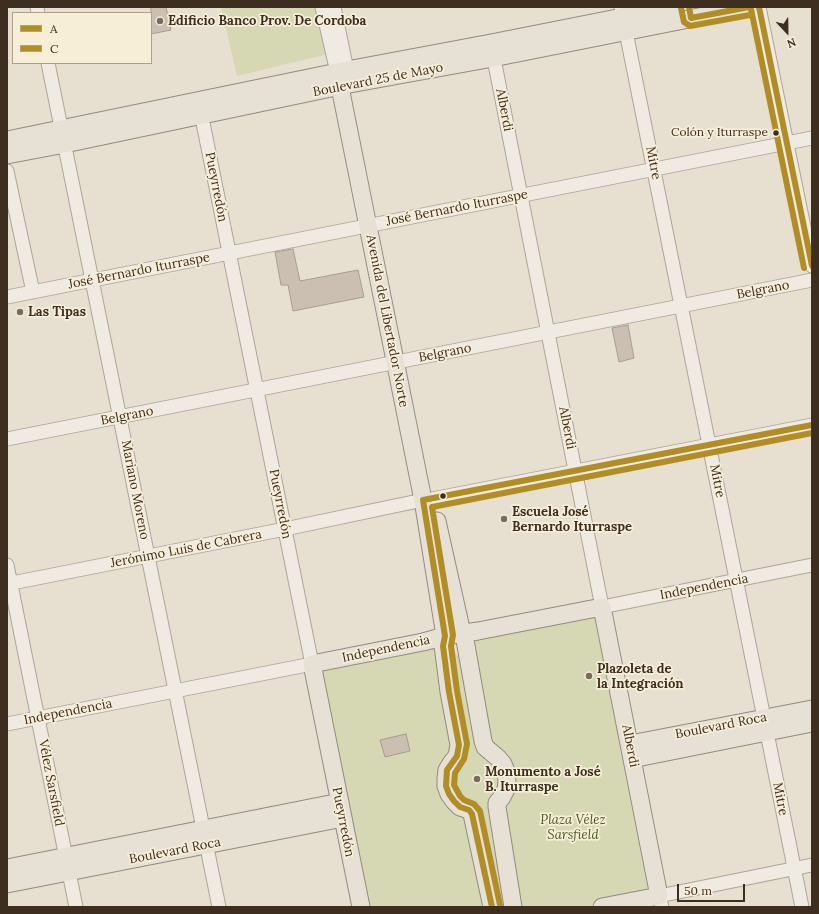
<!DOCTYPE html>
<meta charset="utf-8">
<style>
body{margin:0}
#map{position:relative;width:819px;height:914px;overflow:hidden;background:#e7e0d1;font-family:Lora,serif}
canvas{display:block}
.frame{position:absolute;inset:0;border:8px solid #3d2e20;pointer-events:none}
.legend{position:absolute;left:12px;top:12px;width:140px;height:52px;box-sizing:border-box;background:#f7eed8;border:1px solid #ada18e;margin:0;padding:5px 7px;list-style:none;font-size:12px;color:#3d2e20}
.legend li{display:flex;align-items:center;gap:8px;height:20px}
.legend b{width:20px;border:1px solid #ada18e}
.north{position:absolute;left:767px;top:12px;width:40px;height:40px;-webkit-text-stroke:3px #f7eed8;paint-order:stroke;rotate:158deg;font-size:11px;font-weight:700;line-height:16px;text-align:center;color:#3d2e20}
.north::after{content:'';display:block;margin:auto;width:14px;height:18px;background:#3d2e20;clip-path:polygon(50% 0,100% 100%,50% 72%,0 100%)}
.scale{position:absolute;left:677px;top:884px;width:68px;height:18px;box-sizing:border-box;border:2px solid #3d2e20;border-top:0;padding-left:5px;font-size:12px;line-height:14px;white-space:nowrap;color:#3d2e20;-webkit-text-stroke:3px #f7eed8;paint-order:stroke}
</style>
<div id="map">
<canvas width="819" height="914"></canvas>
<div class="frame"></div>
<ul class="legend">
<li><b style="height:5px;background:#b18d25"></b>A</li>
<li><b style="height:5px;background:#b18d25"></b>C</li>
</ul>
<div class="north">N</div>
<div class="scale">50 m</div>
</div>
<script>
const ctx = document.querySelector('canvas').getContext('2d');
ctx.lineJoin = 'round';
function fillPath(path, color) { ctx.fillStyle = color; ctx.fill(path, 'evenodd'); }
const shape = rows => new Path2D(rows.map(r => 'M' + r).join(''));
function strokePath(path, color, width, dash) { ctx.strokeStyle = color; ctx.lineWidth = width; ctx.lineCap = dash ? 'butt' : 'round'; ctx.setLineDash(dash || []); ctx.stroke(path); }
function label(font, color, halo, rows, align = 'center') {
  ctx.font = font + ' Lora,serif'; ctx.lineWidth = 3.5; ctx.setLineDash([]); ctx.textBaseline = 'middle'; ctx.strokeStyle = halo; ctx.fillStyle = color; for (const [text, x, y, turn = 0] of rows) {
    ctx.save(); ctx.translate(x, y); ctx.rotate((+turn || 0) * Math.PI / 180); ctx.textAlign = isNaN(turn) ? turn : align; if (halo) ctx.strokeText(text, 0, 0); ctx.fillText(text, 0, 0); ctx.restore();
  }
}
fillPath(shape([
 [221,7,318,7,328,54,237,76],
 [602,607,659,895,602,907,513,907,497,807,506,789,492,753,468,633],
 [436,639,459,745,446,778,469,810,492,907,361,907,312,664],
 [455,653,460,657,494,765,498,772,505,906,503,907,500,907,468,802,462,798,457,792,454,785,454,778,456,770,450,654]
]), '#d6d7b3');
const building = shape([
 [151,7,166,7,171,30,151,34,151,7],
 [293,249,300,281,358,270,364,297,293,311,288,285,281,285,275,252,293,249],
 [628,325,634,358,619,362,612,328,628,325],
 [406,734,410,751,385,757,380,740,406,734]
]);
fillPath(building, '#cbbfb2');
strokePath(building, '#a89c90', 1);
const minor = shape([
 [37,7,38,13],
 [322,7,337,72],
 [334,7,347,70],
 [621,7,802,907],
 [759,7,812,266],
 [492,49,602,607,812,565],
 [48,63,219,907],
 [7,171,33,292],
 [7,297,812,138],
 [7,439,812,280],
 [7,565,76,907],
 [7,584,285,529,423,500,432,499,812,425],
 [7,724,312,664,200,108],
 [662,907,659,896,812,865]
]);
const major = shape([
 [337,72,423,500,445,636,443,646,449,692,459,745,457,756,452,762,447,770,446,778,446,786,449,794,454,801,460,807,469,810,472,814,492,907],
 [7,140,347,70,491,43,673,7],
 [7,155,65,144,350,84,493,58,749,7],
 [437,521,462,633,465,640,483,741,485,747,498,758,503,764,506,771,507,782,506,789,502,797,497,803,497,807,513,907],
 [630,744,812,709],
 [632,759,812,723],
 [7,868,340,802],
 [7,884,343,818],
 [361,907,312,664,423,642,445,636,478,631,602,607,659,896,602,907]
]);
strokePath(minor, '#ada599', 15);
strokePath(major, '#928b80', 19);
strokePath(minor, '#efebe3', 13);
strokePath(major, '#e6e1d4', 17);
strokePath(shape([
 [689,7,691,18,749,7],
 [759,7,812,266],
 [492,907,472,814,469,810,460,807,454,801,449,794,446,786,447,770,457,756,459,745,449,692,443,646,445,636,423,500,812,425]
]), '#b18d25', 6);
strokePath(shape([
 [681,8,684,22,690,26,750,15],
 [751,9,804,268],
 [500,905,480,811,474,804,464,800,460,796,454,785,455,773,464,759,467,744,457,691,451,646,453,635,432,507,812,433]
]), '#b18d25', 6);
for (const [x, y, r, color] of [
 [160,21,4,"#786c5e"],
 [776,133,3.5,"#3d2e20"],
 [20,312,4,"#786c5e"],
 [443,496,3.5,"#3d2e20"],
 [504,519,4,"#786c5e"],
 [589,676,4,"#786c5e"],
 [477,779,4,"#786c5e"]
]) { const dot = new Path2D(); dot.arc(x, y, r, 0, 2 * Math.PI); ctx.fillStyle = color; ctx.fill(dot); strokePath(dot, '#f7eed8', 1.5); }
label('12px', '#3d2e20', '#f7eed8', [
 ["Colón y Iturraspe",768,133]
], 'right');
label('bold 13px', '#3d2e20', '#f7eed8', [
 ["Edificio Banco Prov. De Cordoba",168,21],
 ["Las Tipas",28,312],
 ["Escuela José",512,512],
 ["Bernardo Iturraspe",512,527],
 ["Plazoleta de",597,669],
 ["la Integración",597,684],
 ["Monumento a José",485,772],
 ["B. Iturraspe",485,787]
], 'left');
label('13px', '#3d2e20', '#f7eed8', [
 ["Boulevard 25 de Mayo",378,80,-11],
 ["Alberdi",504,110,79],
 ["Mitre",653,163,79],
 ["Pueyrredón",216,187,79],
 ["José Bernardo Iturraspe",457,208,-11],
 ["José Bernardo Iturraspe",139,271,-11],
 ["Belgrano",763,290,-11],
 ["Avenida del Libertador Norte",387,321,79],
 ["Belgrano",445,353,-11],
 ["Belgrano",127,416,-11],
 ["Alberdi",567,428,79],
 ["Mitre",717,481,79],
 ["Mariano Moreno",135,490,79],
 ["Pueyrredón",280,504,79],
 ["Jerónimo Luis de Cabrera",186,549,-11],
 ["Independencia",704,587,-11],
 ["Independencia",386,649,-12],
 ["Independencia",68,712,-11],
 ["Boulevard Roca",721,726,-11],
 ["Alberdi",630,746,79],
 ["Vélez Sarsfield",51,783,79],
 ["Mitre",780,799,79],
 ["Pueyrredón",343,822,79],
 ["Boulevard Roca",175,851,-11]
]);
label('italic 13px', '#4d5a26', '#f7eed8', [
 ["Plaza Vélez",573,820],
 ["Sarsfield",573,835]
]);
</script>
